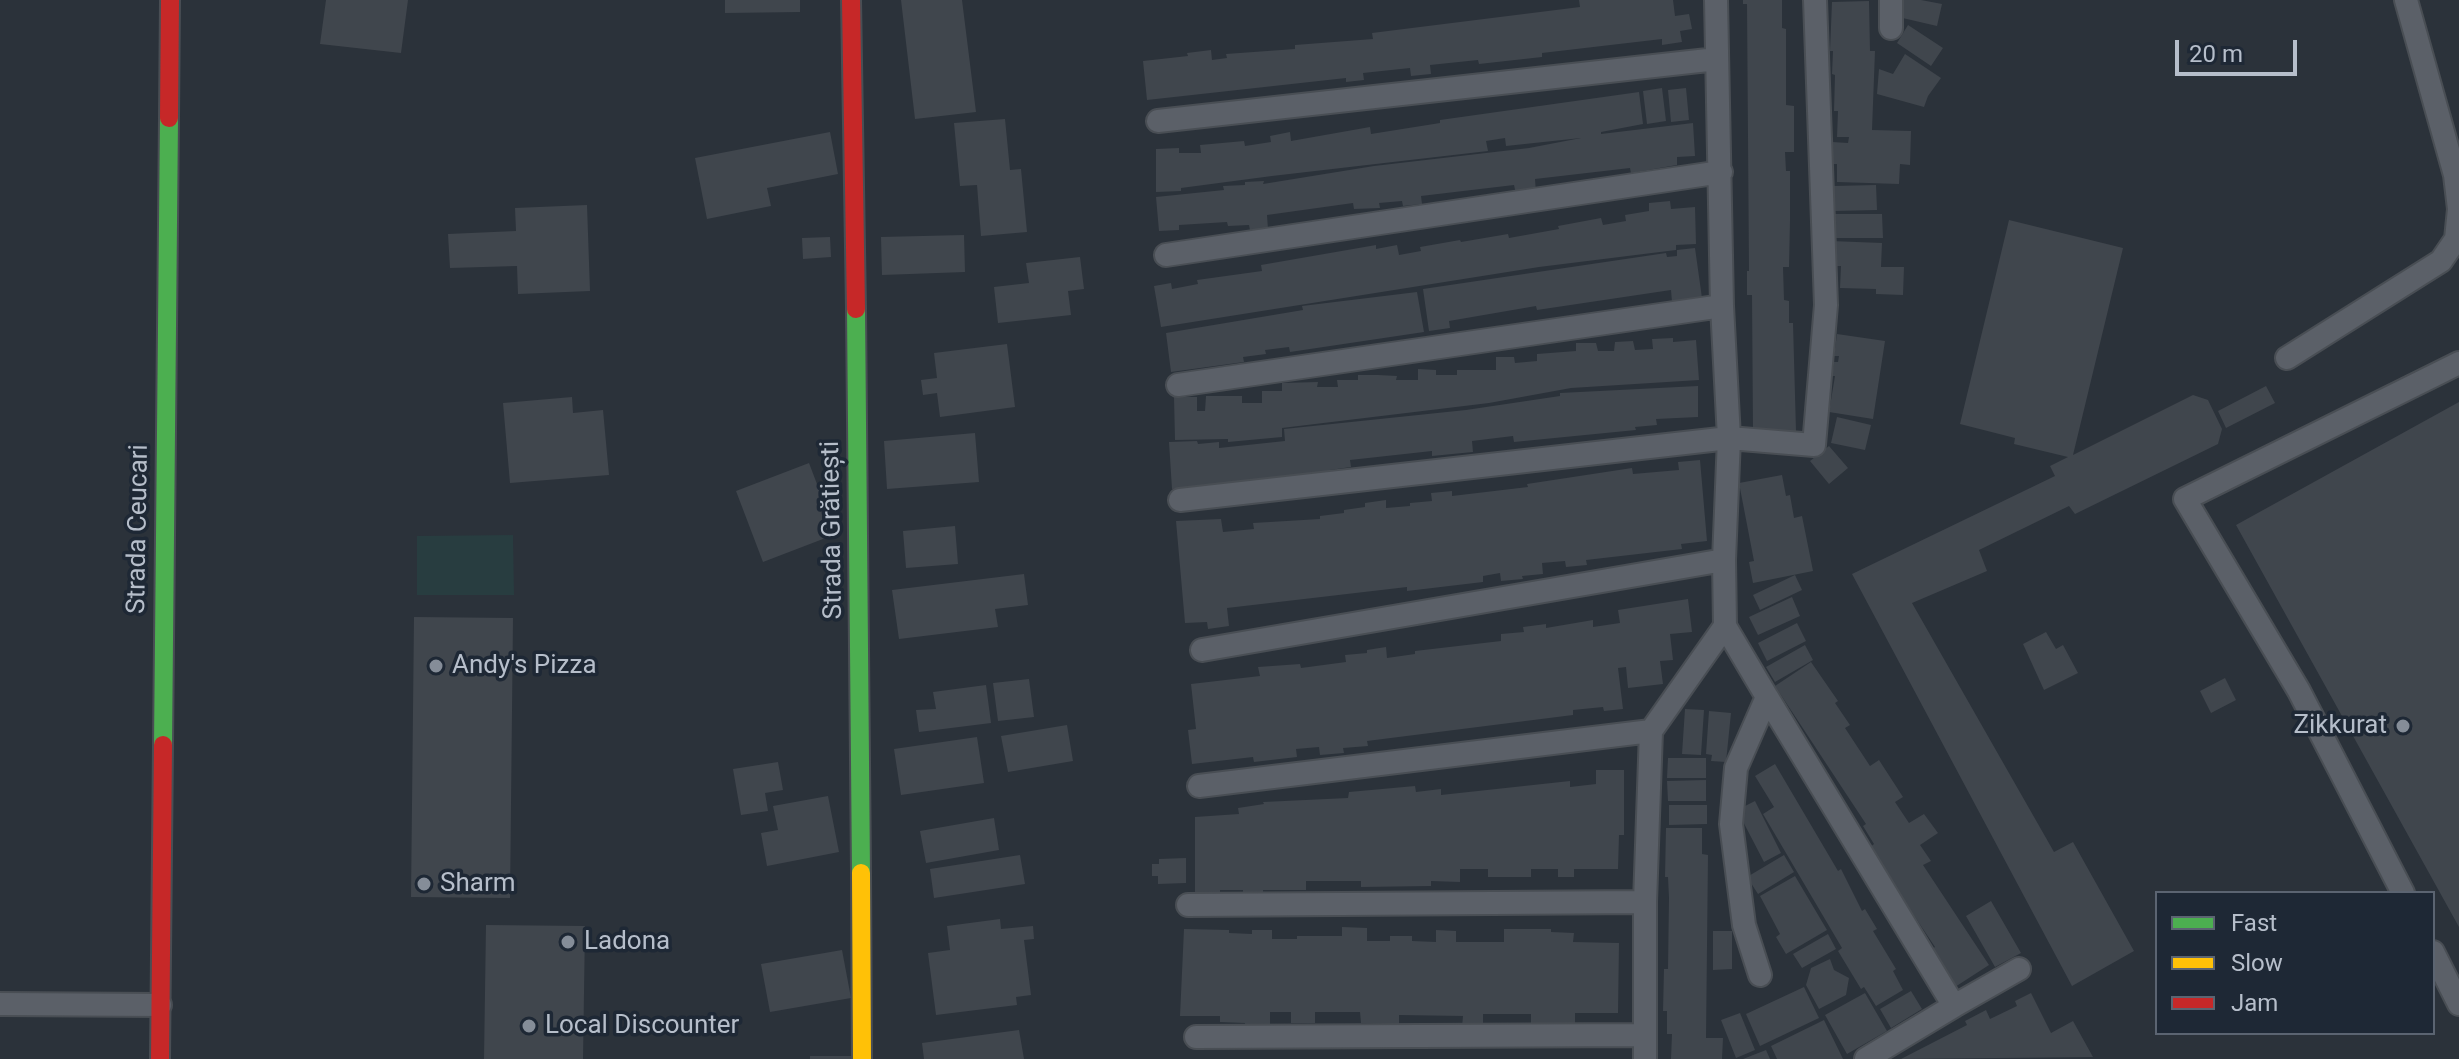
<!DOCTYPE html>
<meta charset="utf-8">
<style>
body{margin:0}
#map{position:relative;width:2459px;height:1059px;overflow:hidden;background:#2b323a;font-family:Roboto,sans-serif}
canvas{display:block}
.legend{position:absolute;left:2155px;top:891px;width:280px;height:144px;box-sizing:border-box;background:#1e2835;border:2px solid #5b6471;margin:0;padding:10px 14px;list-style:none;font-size:24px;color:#b6beca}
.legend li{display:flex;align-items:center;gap:16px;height:40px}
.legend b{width:40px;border:2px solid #5b6471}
.scale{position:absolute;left:2175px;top:40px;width:122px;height:36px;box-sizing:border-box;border:4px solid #b6beca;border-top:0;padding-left:10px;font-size:24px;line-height:28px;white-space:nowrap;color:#b6beca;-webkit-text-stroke:6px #1e2835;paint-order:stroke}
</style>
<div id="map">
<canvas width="2459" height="1059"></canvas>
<ul class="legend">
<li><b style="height:10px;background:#4caf50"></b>Fast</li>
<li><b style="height:10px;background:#ffc107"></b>Slow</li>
<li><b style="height:10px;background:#c62828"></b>Jam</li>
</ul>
<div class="scale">20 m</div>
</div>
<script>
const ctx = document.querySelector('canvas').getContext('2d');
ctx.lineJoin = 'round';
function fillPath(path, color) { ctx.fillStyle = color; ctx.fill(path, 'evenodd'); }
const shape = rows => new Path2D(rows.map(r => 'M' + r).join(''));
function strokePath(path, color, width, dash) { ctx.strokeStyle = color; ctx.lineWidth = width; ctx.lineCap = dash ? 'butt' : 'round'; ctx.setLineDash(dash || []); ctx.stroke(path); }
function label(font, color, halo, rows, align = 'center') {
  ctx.font = font + ' Roboto,sans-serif'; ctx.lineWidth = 7; ctx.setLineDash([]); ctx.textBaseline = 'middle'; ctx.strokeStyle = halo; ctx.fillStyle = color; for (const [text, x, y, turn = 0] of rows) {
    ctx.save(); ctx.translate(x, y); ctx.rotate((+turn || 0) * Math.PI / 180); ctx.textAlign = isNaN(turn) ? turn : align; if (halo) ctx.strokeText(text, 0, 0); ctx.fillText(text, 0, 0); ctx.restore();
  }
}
fillPath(shape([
 [513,535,514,595,417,595,417,536]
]), '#283d40');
fillPath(shape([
 [326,0,408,0,401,53,320,44],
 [725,0,800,0,800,12,725,13],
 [901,0,962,0,976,112,915,119],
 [1579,0,1673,0,1675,16,1689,14,1692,29,1680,31,1682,42,1662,45,1662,39,1542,53,1542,57,1479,64,1478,60,1430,65,1431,74,1411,76,1410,68,1363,73,1364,80,1346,82,1346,78,1147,100,1143,61,1188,56,1187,53,1211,50,1212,60,1227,58,1226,54,1295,49,1295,45,1373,39,1372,33,1580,7],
 [1743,0,1782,0,1782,28,1786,29,1786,105,1794,106,1794,152,1785,152,1786,171,1790,171,1790,221,1789,267,1783,267,1784,300,1789,301,1789,323,1793,323,1796,431,1753,432,1752,295,1747,295,1747,271,1749,271,1747,4,1743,4],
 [1897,0,1921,0,1942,4,1937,26,1894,16],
 [1869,1,1870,51,1875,51,1872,130,1911,131,1910,165,1900,164,1899,184,1837,182,1837,164,1832,164,1832,142,1848,143,1849,137,1837,137,1838,111,1834,111,1835,75,1832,74,1833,51,1830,51,1832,2],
 [1908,25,1943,48,1931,66,1897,43],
 [1905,54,1941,78,1928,96,1924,107,1877,94,1879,69,1893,74],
 [1662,88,1666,121,1647,124,1643,91],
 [1686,88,1689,120,1671,122,1668,90],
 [1639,92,1643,124,1601,132,1601,134,1693,123,1695,156,1677,157,1677,165,1631,173,1630,168,1535,179,1536,193,1516,194,1514,185,1421,196,1422,204,1403,206,1402,201,1379,203,1380,208,1354,209,1353,203,1267,215,1268,229,1250,230,1249,225,1228,226,1227,222,1179,225,1179,230,1159,231,1156,197,1224,190,1223,186,1245,185,1245,182,1264,181,1263,184,1374,166,1529,148,1581,138,1506,146,1505,138,1486,141,1488,151,1272,176,1181,188,1181,191,1156,192,1156,149,1179,148,1179,153,1201,153,1200,145,1244,141,1245,146,1271,142,1270,136,1290,132,1291,141,1370,127,1371,134,1440,123,1440,120],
 [1005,119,1010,170,1021,169,1027,232,981,236,977,185,960,186,954,123],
 [830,132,838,174,767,188,771,206,707,219,695,158],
 [1876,185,1877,210,1834,211,1834,186],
 [1670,201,1671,209,1695,207,1696,244,1676,245,1676,250,1539,267,1161,327,1154,286,1171,283,1172,289,1198,284,1197,280,1262,271,1261,265,1376,245,1376,249,1397,245,1399,255,1421,251,1420,247,1460,240,1461,242,1508,234,1509,238,1559,229,1558,226,1601,218,1603,225,1626,221,1625,215,1649,211,1649,203],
 [587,205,590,291,518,294,517,266,450,268,448,234,516,231,515,208],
 [1831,214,1882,214,1883,238,1831,238],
 [2009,220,2123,248,2073,455,2193,395,2208,400,2222,429,2218,444,2075,514,2069,506,1979,550,1987,571,1912,603,2054,852,2073,842,2134,951,2072,986,1852,574,2055,476,2050,466,2068,457,2014,444,2015,438,1960,424],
 [964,235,965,272,882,275,881,237],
 [830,237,831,257,803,259,802,238],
 [1831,241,1882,243,1881,267,1904,267,1903,295,1876,294,1876,289,1840,288,1841,266,1831,266],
 [1695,248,1702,298,1672,302,1671,290,1537,310,1536,306,1449,321,1450,328,1429,331,1423,289,1666,253,1667,257,1677,256,1677,250],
 [1080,257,1084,289,1068,291,1071,315,998,323,994,287,1029,283,1026,263],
 [1417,292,1424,332,1290,352,1289,347,1265,350,1266,354,1243,357,1244,362,1171,372,1166,333,1303,310,1302,306],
 [1837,334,1885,341,1873,419,1829,412,1835,376,1832,376,1834,362,1838,362,1839,356,1834,356],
 [1673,338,1673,342,1696,340,1699,380,1571,388,1489,403,1282,428,1282,437,1228,442,1228,439,1175,440,1174,397,1197,397,1197,411,1205,411,1206,396,1242,396,1242,403,1262,403,1262,391,1282,391,1282,383,1318,382,1317,387,1338,387,1337,380,1358,380,1358,375,1378,375,1397,376,1396,380,1418,380,1418,369,1436,370,1436,375,1457,375,1457,370,1496,370,1496,357,1514,357,1515,363,1537,361,1537,354,1576,351,1576,343,1596,343,1598,351,1614,351,1615,342,1633,341,1635,350,1653,349,1652,339],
 [1007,344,1015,407,940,417,937,393,923,395,921,380,937,378,934,353],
 [1698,386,1698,417,1656,419,1657,425,1635,427,1636,430,1514,442,1513,436,1472,441,1473,452,1432,456,1432,451,1350,460,1351,467,1330,470,1330,473,1172,489,1169,442,1197,441,1198,444,1219,442,1219,448,1285,441,1284,429,1466,410,1560,396,1560,393],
 [2266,386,2275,403,2226,428,2218,411],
 [572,397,573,413,603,410,609,475,510,483,503,403],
 [2459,402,2459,927,2236,525],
 [1837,417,1871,425,1865,450,1831,443],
 [975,433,979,482,887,489,884,441],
 [1829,446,1848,468,1829,484,1810,461],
 [1700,460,1707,541,1681,544,1682,549,1586,560,1587,565,1566,567,1565,561,1542,563,1543,574,1522,576,1523,579,1501,581,1500,573,1483,576,1483,582,1407,591,1407,587,1227,608,1229,626,1208,629,1207,622,1185,623,1176,521,1221,519,1223,532,1254,529,1253,523,1320,519,1320,516,1344,513,1344,510,1365,507,1365,503,1386,500,1386,508,1410,506,1410,503,1432,501,1431,493,1452,491,1452,496,1528,487,1527,484,1632,468,1633,474,1679,470,1678,462],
 [809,463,836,534,763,562,736,491],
 [1782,475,1786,496,1790,495,1794,518,1802,516,1813,571,1753,583,1749,562,1754,561,1739,483],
 [955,526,958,564,906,568,903,531],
 [1024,574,1028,605,995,609,998,627,899,639,892,590],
 [1795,575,1802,590,1760,610,1753,595],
 [1792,597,1800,616,1758,635,1749,617],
 [1688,599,1692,632,1670,634,1673,660,1660,661,1663,684,1628,688,1626,667,1618,668,1623,709,1604,711,1603,707,1573,710,1573,715,1367,741,1368,746,1343,748,1344,753,1320,755,1319,747,1296,749,1297,757,1254,762,1253,757,1192,764,1188,730,1196,729,1191,684,1260,676,1258,667,1300,664,1301,668,1346,662,1345,655,1367,653,1367,650,1386,647,1387,658,1415,654,1415,651,1501,641,1501,634,1524,632,1523,627,1546,624,1546,628,1593,620,1593,627,1620,623,1618,610],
 [414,617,513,618,510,898,411,897],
 [1797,623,1806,641,1767,661,1758,643],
 [2046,632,2056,649,2063,645,2078,673,2044,690,2023,644],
 [1805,645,1813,660,1775,682,1766,667],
 [1811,662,1838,701,1835,703,1850,725,1845,728,1870,766,1879,760,1903,797,1895,802,1909,823,1924,814,1938,833,1920,845,1931,861,1923,865,1989,965,1955,987,1931,949,1935,947,1869,848,1874,844,1863,826,1866,824,1775,686],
 [2225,678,2236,700,2211,713,2200,691],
 [1029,679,1034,717,998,721,993,683],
 [986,685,991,723,919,732,916,710,936,709,933,692],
 [1685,709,1704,710,1701,755,1682,754],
 [1709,711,1731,713,1726,762,1711,761,1712,755,1706,754],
 [1067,725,1073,761,1008,772,1001,736],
 [977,737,984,783,901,795,894,749],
 [1668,758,1706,758,1706,778,1667,778],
 [778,762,783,790,765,793,768,811,741,815,733,769],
 [1775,764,1838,871,1841,869,1862,911,1865,909,1877,929,1873,931,1896,969,1893,971,1903,990,1876,1006,1864,987,1861,989,1838,951,1842,948,1763,814,1774,807,1755,776],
 [1596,770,1624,770,1624,835,1619,835,1618,869,1574,869,1574,877,1558,877,1558,869,1531,869,1531,877,1488,877,1488,869,1460,869,1460,882,1431,881,1431,886,1361,887,1361,881,1306,881,1306,890,1263,890,1263,897,1243,897,1243,890,1220,890,1220,898,1195,898,1195,817,1239,814,1238,808,1264,804,1263,802,1348,798,1349,792,1415,786,1416,792,1441,789,1441,795,1570,781,1570,787,1596,784],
 [1706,780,1706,801,1668,801,1667,781],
 [828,796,839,852,767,866,761,833,778,830,773,806],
 [1755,801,1781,853,1764,862,1737,810],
 [1669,805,1707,805,1707,824,1669,825],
 [994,818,999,850,926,863,920,831],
 [1666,828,1702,828,1702,854,1708,855,1706,1038,1723,1038,1722,1059,1671,1059,1672,1034,1667,1034,1667,1011,1663,1011,1664,969,1668,969,1669,898,1668,877,1665,877],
 [1020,855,1025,884,934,898,930,869],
 [1784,855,1794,872,1758,894,1747,877],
 [1186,858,1186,883,1158,884,1158,876,1152,876,1152,864,1159,864,1159,859],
 [1795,876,1827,930,1786,954,1776,937,1780,934,1760,896],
 [1991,901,2021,953,1995,967,1966,916],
 [1000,919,1001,929,1033,926,1034,939,1024,940,1031,995,1016,997,1017,1005,936,1015,928,953,950,950,947,926],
 [486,925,585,926,583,1059,484,1059],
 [1342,927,1367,928,1367,941,1390,941,1390,936,1412,936,1412,941,1436,942,1436,930,1456,931,1456,942,1504,942,1504,929,1551,929,1551,932,1574,933,1573,942,1619,943,1618,1013,1575,1013,1575,1028,1531,1028,1531,1014,1483,1014,1483,1027,1462,1027,1463,1016,1399,1015,1399,1024,1361,1023,1360,1012,1315,1012,1315,1023,1291,1023,1291,1012,1270,1012,1270,1027,1245,1027,1245,1023,1220,1022,1220,1016,1180,1016,1184,929,1229,930,1229,933,1252,934,1252,930,1272,930,1272,939,1297,939,1297,936,1342,936],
 [1713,931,1732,931,1732,969,1713,970],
 [1828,934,1836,949,1802,968,1793,954],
 [842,950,851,998,770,1012,761,964],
 [1830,959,1834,970,1849,978,1846,995,1819,1009,1806,985,1811,968],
 [1804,987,1819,1018,1760,1046,1746,1014],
 [1911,991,1922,1009,1891,1028,1880,1009],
 [1865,993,1887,1031,1847,1054,1825,1015],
 [2031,993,2051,1033,2073,1021,2093,1057,1901,1059,1967,1025,1965,1021,1986,1010,1990,1019,2017,1006,2015,1001],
 [1740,1013,1755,1050,1736,1058,1721,1020],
 [1824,1020,1843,1059,1777,1059,1771,1046],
 [1019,1030,1024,1059,924,1059,922,1043],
 [1766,1050,1770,1059,1743,1059],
 [810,1056,854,1056,854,1059,810,1059]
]), '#40464d');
const lane = shape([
 [1891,0,1891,28],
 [1158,121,1717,59],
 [1166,255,1721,172],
 [2287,358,2441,261,2456,239,2459,209,2455,175,2406,0],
 [1178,385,1722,306],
 [1180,500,1729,438,1722,306,1716,0],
 [1202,650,1724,560],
 [1767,697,1954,1006,2019,969],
 [1199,786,1651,731],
 [2403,893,2299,691,2185,499,2459,363],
 [1188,905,1645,902],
 [2433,952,2459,1004],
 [1760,975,1744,925,1731,824,1736,768,1767,697,1725,626,1724,560,1729,438,1814,445,1826,305,1815,0],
 [0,1004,160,1005],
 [1196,1037,1644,1035],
 [1645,1059,1645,902,1651,731,1725,626],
 [1866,1059,1954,1006]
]);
const fast = shape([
 [856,309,861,873],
 [163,745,169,118]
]);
const slow = shape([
 [861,873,862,1059]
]);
const jam = shape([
 [851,0,856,309],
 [169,118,170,0],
 [160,1059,163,745]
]);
strokePath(lane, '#494e54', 26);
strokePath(fast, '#494e54', 22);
strokePath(slow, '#494e54', 22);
strokePath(jam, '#494e54', 22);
strokePath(lane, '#5b6068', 22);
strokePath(fast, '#4caf50', 18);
strokePath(slow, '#ffc107', 18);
strokePath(jam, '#c62828', 18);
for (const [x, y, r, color] of [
 [436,666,8,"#858d98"],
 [2403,726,8,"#858d98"],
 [424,884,8,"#858d98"],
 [568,942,8,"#858d98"],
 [529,1026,8,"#858d98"]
]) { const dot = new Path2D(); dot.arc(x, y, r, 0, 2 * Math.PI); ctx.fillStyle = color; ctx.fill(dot); strokePath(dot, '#1e2835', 3); }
label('26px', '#b6beca', '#1e2835', [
 ["Strada Ceucari",139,529,-89],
 ["Strada Grătiești",833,530,-91]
]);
label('26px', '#b6beca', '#1e2835', [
 ["Andy's Pizza",452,666],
 ["Zikkurat",2387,726,"right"],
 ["Sharm",440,884],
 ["Ladona",584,942],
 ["Local Discounter",545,1026]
], 'left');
</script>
